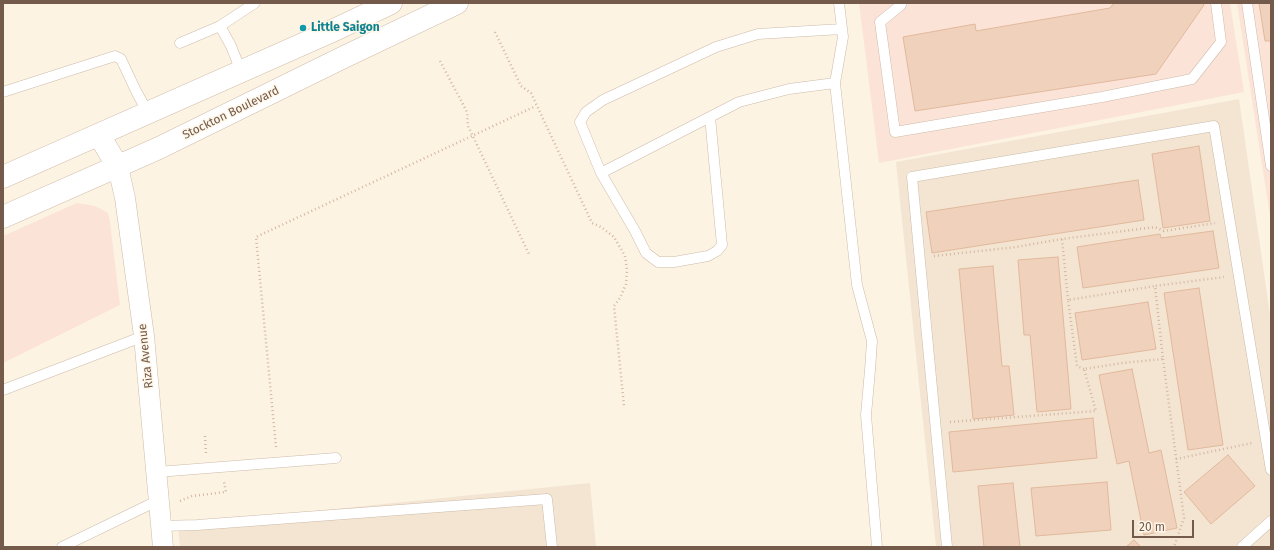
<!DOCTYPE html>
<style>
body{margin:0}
#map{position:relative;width:1274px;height:550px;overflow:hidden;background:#fcf3e3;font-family:"Fira Sans",sans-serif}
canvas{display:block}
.frame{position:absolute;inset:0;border:4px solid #735a4a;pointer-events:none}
.scale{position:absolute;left:1132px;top:520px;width:62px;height:18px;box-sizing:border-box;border:2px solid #735a4a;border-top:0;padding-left:5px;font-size:12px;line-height:14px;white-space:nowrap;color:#735a4a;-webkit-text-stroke:3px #fff7e9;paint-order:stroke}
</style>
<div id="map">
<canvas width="1274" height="550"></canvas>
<div class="frame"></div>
<div class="scale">20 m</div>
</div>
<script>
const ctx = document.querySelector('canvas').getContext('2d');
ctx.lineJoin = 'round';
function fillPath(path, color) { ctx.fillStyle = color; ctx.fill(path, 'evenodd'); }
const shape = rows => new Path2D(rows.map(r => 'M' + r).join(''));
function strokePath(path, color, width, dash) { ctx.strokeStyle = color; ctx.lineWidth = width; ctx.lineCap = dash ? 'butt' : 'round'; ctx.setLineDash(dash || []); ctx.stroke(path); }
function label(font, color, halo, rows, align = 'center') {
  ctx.font = font + ' "Fira Sans",sans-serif'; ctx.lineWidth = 3; ctx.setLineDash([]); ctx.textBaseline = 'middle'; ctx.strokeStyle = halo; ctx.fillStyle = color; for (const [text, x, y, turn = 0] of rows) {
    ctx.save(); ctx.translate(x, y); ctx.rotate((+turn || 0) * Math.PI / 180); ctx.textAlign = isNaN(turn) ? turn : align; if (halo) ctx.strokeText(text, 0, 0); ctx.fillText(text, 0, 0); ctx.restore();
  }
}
fillPath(shape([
 [1239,99,1271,322,1271,547,936,547,896,162],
 [590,483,596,547,180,547,178,525]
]), '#f3e5d2');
fillPath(shape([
 [859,3,1230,3,1244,92,879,163],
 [1237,3,1271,3,1271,223],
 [77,203,95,206,108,213,110,222,120,305,3,363,3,236]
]), '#fce3d7');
const building = shape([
 [1114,3,1203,3,1204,5,1156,74,915,111,903,37,975,24,976,31,1110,8,1114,3],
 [1259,3,1271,3,1271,41,1265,41,1259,3],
 [1199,146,1210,221,1163,228,1152,154,1199,146],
 [1138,180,1144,220,932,253,926,212,1138,180],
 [1213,231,1219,268,1083,288,1077,247,1160,234,1161,238,1213,231],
 [1058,257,1071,409,1037,412,1030,335,1024,335,1018,260,1058,257],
 [993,266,1002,366,1009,366,1014,415,973,419,959,269,993,266],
 [1199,288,1223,445,1188,450,1164,293,1199,288],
 [1148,302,1156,349,1082,360,1075,313,1148,302],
 [1132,369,1149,453,1161,450,1177,528,1144,535,1129,461,1117,464,1099,375,1132,369],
 [1093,418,1097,458,953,472,949,432,1093,418],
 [1228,455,1255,486,1211,524,1184,492,1228,455],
 [1107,482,1111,530,1036,536,1031,488,1107,482],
 [1013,483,1020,547,984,547,978,486,1013,483],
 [1134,540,1141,547,1126,547,1134,540]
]);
fillPath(building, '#f0d2bc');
strokePath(building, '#e2b99d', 1);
const service = shape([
 [839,3,843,37,835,83,857,285,872,341,870,370,866,415,877,547],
 [1247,3,1271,166],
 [901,5,880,22,895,132,1102,97,1192,79,1221,42,1216,3],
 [220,26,231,46,241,71],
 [180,43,220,26,255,3],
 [835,83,789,89,739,102,601,173,580,122,586,112,603,100,716,47,758,34,842,29],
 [3,92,115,56,121,59,136,91,148,113],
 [601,173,635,231,646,253,658,262,674,262,708,256,717,251,722,245,710,117],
 [3,390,144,336],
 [157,472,336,458],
 [161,526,197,525,547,499,552,547],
 [62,547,159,500],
 [947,547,912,177,1214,126,1271,470],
 [1242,547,1271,521]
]);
const minor = shape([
 [118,167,125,198,144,336,163,547]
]);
const secondary = shape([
 [99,135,118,167],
 [3,177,330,32,391,3],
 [3,217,159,148,344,57,457,3]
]);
strokePath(service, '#cdbbaa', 11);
strokePath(minor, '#cdbbaa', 21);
strokePath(secondary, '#d1bdab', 23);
strokePath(shape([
 [495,32,521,86,531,93,592,223,601,227,614,237,625,256,627,270,626,284,620,298,614,306,624,406],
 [440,61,467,112,468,126,529,254],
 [934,256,1016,247,1062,239],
 [1068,300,1062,239,1155,227,1164,231,1215,223],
 [1163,359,1184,518,1174,547],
 [1084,369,1077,366,1068,300,1155,286],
 [950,422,1096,411,1084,369,1123,363,1163,359,1155,286,1224,277],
 [205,436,206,454],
 [276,447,256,237,536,106],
 [1176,459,1252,443],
 [180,501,192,496,226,492,224,482]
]), '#d5b69f', 2.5, [1, 3]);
strokePath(service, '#fff', 10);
strokePath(minor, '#fff', 20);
strokePath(secondary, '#fff', 22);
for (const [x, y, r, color] of [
 [303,28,4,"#0f9aa8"]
]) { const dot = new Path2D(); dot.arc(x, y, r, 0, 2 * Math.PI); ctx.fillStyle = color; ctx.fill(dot); strokePath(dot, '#fff7e9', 1.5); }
label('bold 12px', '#0d838f', '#fff7e9', [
 ["Little Saigon",311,28]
], 'left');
label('12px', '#735a4a', '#fff7e9', [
 ["Stockton Boulevard",231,113,-26],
 ["Riza Avenue",146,356,-96]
]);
</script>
